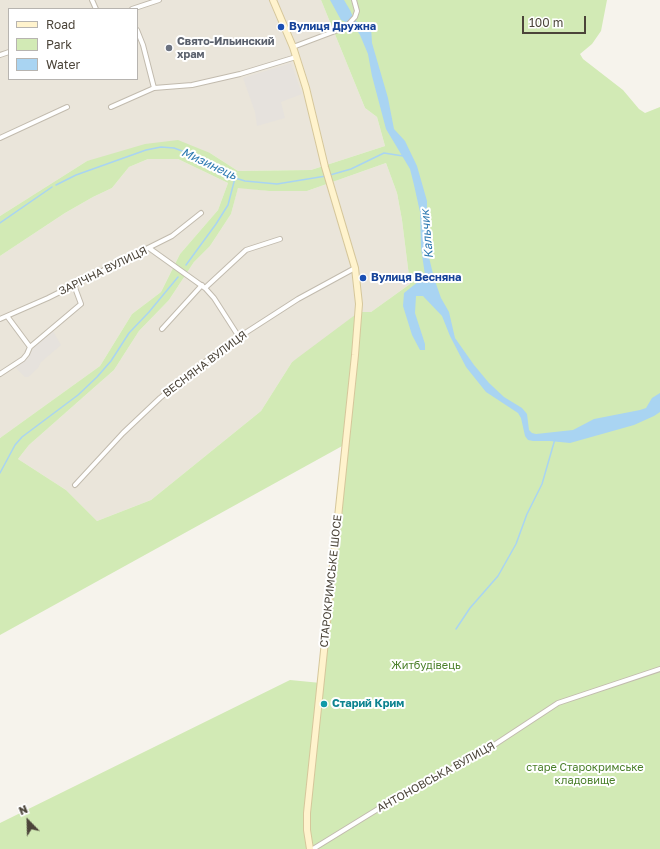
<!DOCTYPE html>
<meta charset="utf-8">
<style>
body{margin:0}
#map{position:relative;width:660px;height:849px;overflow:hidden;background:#f6f3ec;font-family:"Golos Text",sans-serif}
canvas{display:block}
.legend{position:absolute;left:8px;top:8px;width:130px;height:72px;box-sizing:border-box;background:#fff;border:1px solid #b7b4b0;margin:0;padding:5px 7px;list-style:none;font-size:12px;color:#4b4439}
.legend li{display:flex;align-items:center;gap:8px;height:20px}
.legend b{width:20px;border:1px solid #b7b4b0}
.north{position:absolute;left:8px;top:801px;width:40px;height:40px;-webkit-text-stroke:3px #fff;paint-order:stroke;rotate:337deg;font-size:11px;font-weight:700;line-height:16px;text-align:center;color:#4b4439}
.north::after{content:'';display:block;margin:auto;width:14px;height:18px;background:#4b4439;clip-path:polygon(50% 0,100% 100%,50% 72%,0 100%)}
.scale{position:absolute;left:522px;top:16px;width:64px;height:18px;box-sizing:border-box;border:2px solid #4b4439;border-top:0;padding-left:5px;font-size:12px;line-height:14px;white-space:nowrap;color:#4b4439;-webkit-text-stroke:3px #fff;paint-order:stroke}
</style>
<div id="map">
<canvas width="660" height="849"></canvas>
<ul class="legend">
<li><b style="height:5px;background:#fff3cd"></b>Road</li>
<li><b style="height:11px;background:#d2eab5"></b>Park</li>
<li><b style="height:11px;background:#a9d4f2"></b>Water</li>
</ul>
<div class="north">N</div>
<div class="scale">100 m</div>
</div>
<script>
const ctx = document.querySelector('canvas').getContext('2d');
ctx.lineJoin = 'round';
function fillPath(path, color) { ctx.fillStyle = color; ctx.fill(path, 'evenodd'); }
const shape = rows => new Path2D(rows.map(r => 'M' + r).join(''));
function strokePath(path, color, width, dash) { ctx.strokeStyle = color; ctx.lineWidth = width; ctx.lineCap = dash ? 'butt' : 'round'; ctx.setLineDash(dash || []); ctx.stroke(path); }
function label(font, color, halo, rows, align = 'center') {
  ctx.font = font + ' "Golos Text",sans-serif'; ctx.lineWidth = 4; ctx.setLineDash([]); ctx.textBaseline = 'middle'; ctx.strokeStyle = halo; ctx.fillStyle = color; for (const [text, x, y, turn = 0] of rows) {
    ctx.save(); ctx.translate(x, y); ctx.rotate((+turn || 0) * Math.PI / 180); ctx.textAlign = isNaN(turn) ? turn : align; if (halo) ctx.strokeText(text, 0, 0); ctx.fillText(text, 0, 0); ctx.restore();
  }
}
fillPath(shape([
 [0,0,321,0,365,108,377,117,385,146,311,170,238,171,210,153,87,161,0,216],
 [9,9,137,9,137,79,9,79],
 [148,159,178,159,228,183,218,210,180,254,161,292,132,314,100,366,0,438,0,256,65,213,93,197,112,188,129,167],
 [386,163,397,193,402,220,410,284,371,312,292,362,261,411,151,500,97,521,66,490,18,459,29,445,114,370,139,331,169,300,194,262,210,246,231,214,238,187,269,191,307,191]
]), '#eae5da');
fillPath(shape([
 [291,63,302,94,281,102,285,118,257,126,255,112,243,78],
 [53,331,61,345,41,362,38,368,28,377,25,377,15,367,28,356,34,347]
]), '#e6e2dd');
fillPath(shape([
 [321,0,607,0,601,31,592,44,580,54,583,59,623,90,639,109,645,113,660,107,660,849,0,849,0,823,290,680,321,683,344,445,0,635,0,438,100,366,132,314,161,292,180,254,218,210,228,183,178,159,148,159,129,167,112,188,93,197,65,213,0,256,0,216,87,161,145,144,178,140,210,153,238,171,311,170,385,146,377,117,365,108],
 [386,163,397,193,402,220,410,284,371,312,359,312,292,362,261,411,151,500,97,521,66,490,18,459,29,445,114,370,139,331,169,300,194,262,210,246,231,214,238,188,269,191,307,191]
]), '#d2eab5');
fillPath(shape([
 [330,0,344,0,350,10,353,17,357,22,367,22,371,26,372,43,388,98,394,129,405,141,417,166,427,201,427,249,434,278,441,298,449,312,455,338,474,365,489,383,504,397,522,408,527,414,529,430,532,433,536,434,573,430,594,419,640,410,646,408,652,398,660,393,660,412,654,416,634,425,570,443,550,441,533,441,528,440,525,436,521,418,518,413,486,392,466,367,450,336,442,316,423,296,416,296,415,313,425,344,425,350,420,350,412,335,403,306,404,293,419,281,425,275,421,248,420,212,414,185,410,169,386,129,372,76,368,54,360,35,353,25,341,20]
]), '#a9d4f2');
strokePath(shape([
 [330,175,351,169,384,153,403,156],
 [56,185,76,175,146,150,161,147,174,148,201,158,235,178,245,181,277,184,326,176],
 [0,223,52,187],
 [186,265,216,224,228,205,235,178],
 [0,473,15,445,22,437,78,395,97,377,111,361,129,333,149,312,178,277],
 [456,629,470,608,498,576,516,544,527,514,542,484,555,439]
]), '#a9d4f2', 1.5);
const street = shape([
 [92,0,96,9],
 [132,9,159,0],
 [137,30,143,45,154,88],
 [293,47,346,27,355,17,357,11,354,0],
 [0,55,9,52],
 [111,107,154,88,192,85,240,74,296,57],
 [0,138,67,107],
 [149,248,205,288,214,298,239,337],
 [205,288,246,250,280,239],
 [7,316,30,347],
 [0,319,48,298,172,236,201,213],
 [162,329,202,285],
 [0,374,23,359,27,354,30,347,81,304,74,285],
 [75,485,123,433,160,398,198,367,239,337,298,299,355,268],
 [313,849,391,801,488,749,558,703,660,669]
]);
const secondary = shape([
 [273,0,293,47,306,88,325,167,355,268,359,304,355,355,307,813,307,830,310,849]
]);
strokePath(street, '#c2bbae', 6);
strokePath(secondary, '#d6c79b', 8);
strokePath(street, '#fff', 4);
strokePath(secondary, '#fff3cd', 6);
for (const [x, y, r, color] of [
 [281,27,4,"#1a4fb4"],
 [169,48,4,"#6b7280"],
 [363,278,4,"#1a4fb4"],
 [324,704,4,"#0f9aa8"]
]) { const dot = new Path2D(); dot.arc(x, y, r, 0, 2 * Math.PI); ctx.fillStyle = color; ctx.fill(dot); strokePath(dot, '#fff', 1.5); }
label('bold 11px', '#164399', '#fff', [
 ["Вулиця Дружна",289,27],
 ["Вулиця Весняна",371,278]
], 'left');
label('bold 11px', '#5b616d', '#fff', [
 ["Свято-Ильинский",177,42],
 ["храм",177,55]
], 'left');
label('11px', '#4b4439', '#fff', [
 ["ЗАРІЧНА ВУЛИЦЯ",103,271,-26],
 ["ВЕСНЯНА ВУЛИЦЯ",205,364,-37],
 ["СТАРОКРИМСЬКЕ ШОСЕ",331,581,-84],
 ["АНТОНОВСЬКА ВУЛИЦЯ",436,777,-29]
]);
label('11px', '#4a7f2a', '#fff', [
 ["Житбудівець",426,666],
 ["старе Старокримське",585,768],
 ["кладовище",585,781]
]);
label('bold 11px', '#0d838f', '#fff', [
 ["Старий Крим",332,704]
], 'left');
label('italic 12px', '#2e7ab2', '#fff', [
 ["Мизинець",209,164,25],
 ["Кальчик",427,234,-95]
]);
</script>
